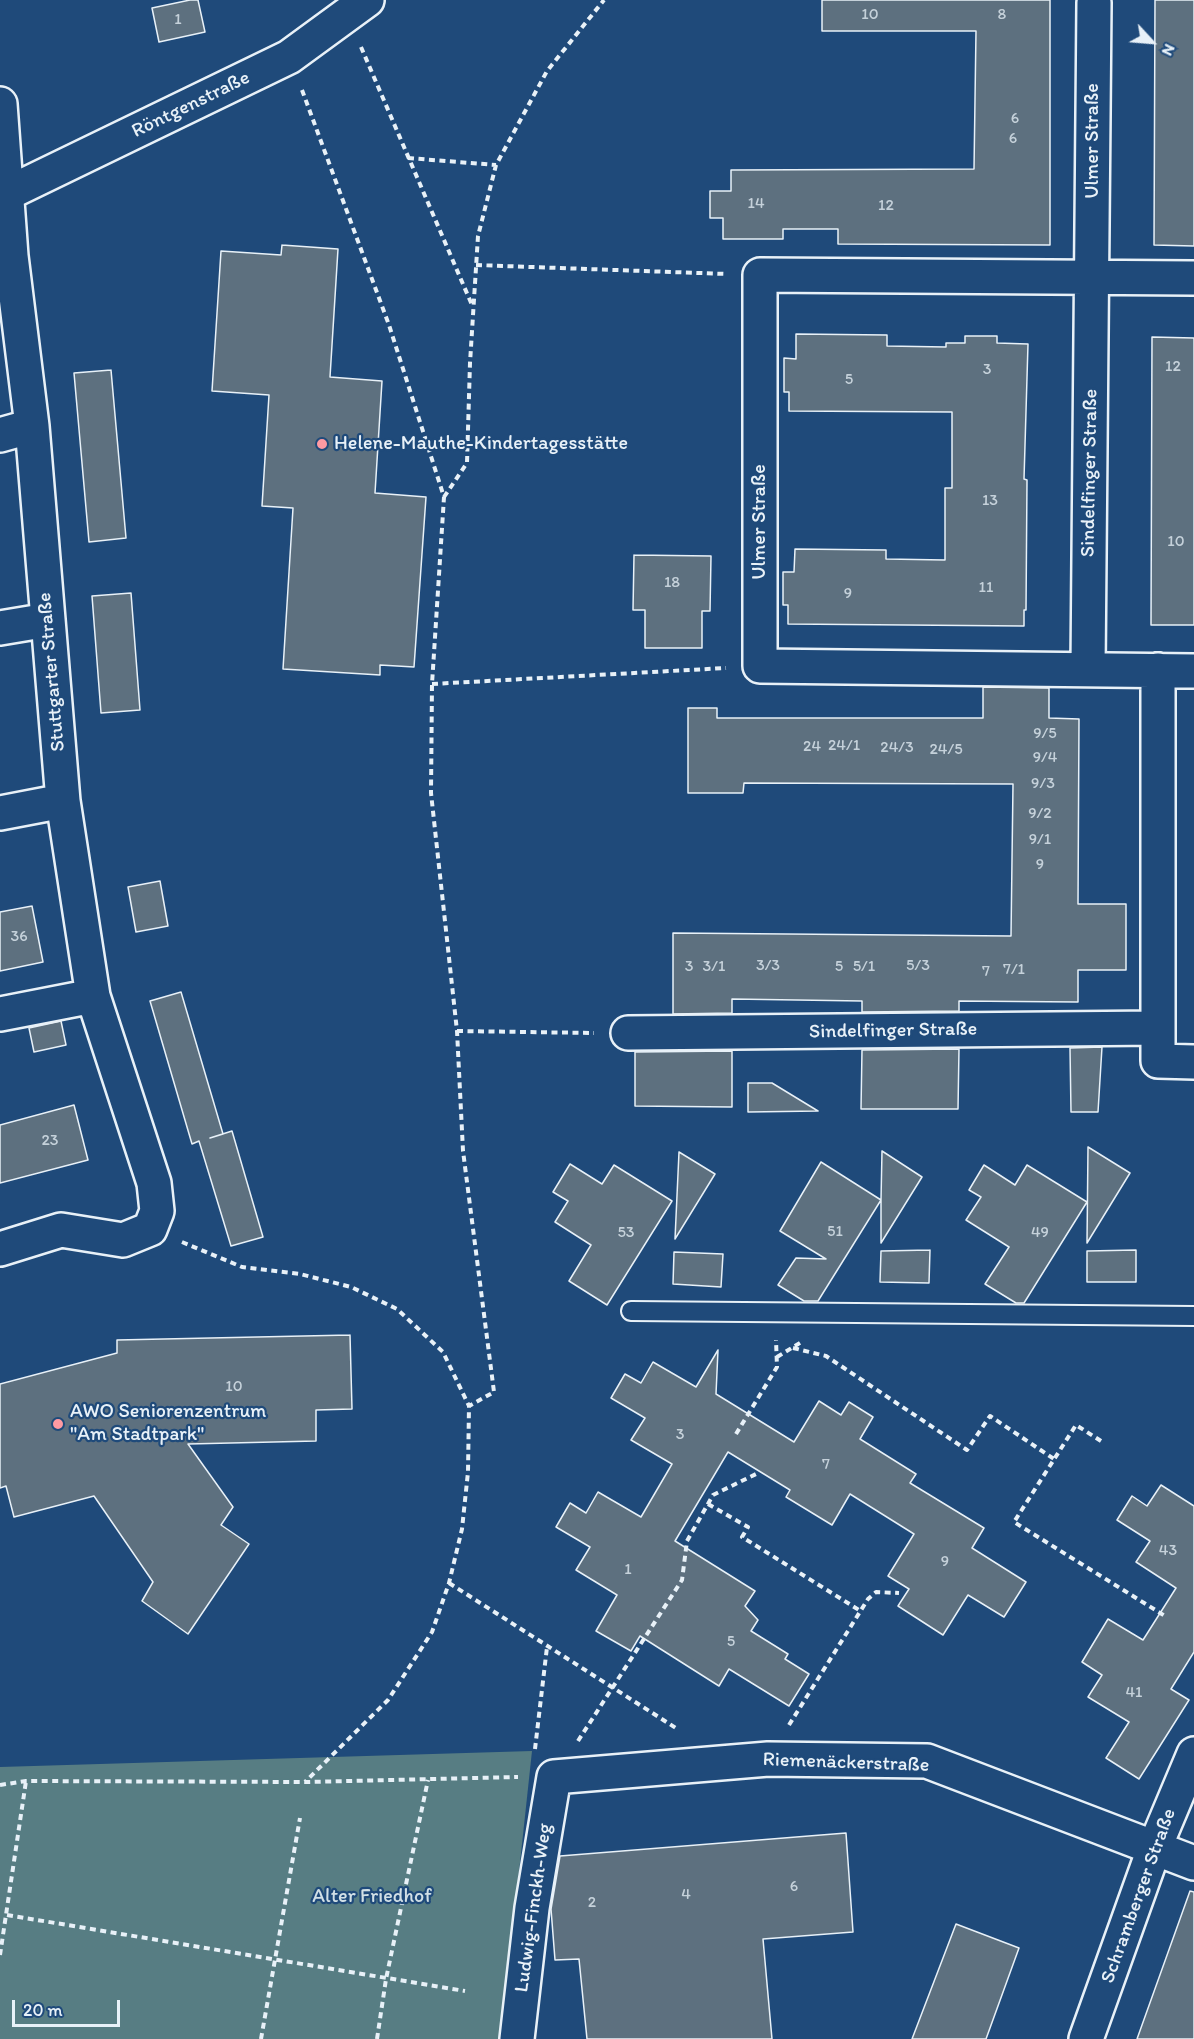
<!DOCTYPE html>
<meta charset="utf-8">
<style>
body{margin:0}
#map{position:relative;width:1194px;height:2039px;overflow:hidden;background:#1f4a7a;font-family:Itim,sans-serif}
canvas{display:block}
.north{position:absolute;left:1122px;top:12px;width:60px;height:60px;-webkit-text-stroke:4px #1f4a7a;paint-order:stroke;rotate:116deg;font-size:16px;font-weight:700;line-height:24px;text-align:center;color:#e8f1f8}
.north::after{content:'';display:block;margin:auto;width:21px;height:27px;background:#e8f1f8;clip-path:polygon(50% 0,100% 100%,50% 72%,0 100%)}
.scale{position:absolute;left:12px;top:2000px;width:108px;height:27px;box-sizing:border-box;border:3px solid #e8f1f8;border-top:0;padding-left:8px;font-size:18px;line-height:21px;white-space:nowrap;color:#e8f1f8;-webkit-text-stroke:4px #1f4a7a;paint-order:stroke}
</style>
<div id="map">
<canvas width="1194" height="2039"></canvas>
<div class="north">N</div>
<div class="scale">20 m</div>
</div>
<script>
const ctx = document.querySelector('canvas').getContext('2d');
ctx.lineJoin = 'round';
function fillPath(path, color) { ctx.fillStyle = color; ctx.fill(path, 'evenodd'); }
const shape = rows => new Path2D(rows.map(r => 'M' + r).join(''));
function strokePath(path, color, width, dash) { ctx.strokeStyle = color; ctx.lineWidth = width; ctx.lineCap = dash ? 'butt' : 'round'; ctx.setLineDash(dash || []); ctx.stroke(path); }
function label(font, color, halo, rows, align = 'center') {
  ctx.font = font + ' Itim,sans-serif'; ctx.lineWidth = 4.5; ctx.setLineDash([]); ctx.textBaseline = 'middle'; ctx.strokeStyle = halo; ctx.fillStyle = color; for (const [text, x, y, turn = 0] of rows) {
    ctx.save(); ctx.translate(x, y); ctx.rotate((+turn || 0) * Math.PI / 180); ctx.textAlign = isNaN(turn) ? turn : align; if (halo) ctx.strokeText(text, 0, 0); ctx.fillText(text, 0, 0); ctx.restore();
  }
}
fillPath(shape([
 [532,1751,501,2039,0,2039,0,1767]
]), '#577d83');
const building = shape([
 [190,0,198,0,205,32,159,42,152,8,190,0],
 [822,0,1050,0,1050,245,838,244,838,229,783,229,783,239,723,239,723,218,710,218,710,191,731,191,731,170,974,169,976,31,822,31,822,0],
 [1155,0,1194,0,1194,246,1154,245,1155,0],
 [282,245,338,249,330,377,382,381,375,493,426,497,414,667,380,665,380,675,283,669,293,508,262,506,269,395,212,391,221,251,281,255,282,245],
 [796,334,887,335,887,346,946,347,946,343,965,343,965,336,997,336,997,343,1028,344,1024,479,1027,480,1026,610,1024,610,1024,626,788,624,788,605,783,605,783,572,794,572,795,549,886,550,886,559,945,560,945,488,952,488,952,412,789,411,789,392,784,392,784,358,796,359,796,334],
 [1152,337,1194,338,1194,625,1151,625,1152,337],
 [111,370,126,538,89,542,74,373,111,370],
 [634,555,711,556,710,611,702,611,702,648,645,648,645,610,633,610,634,555],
 [131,593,140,710,101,713,92,596,131,593],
 [983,687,1049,688,1049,718,1079,719,1078,904,1126,904,1126,970,1078,970,1078,1002,959,1001,959,1011,862,1012,862,1001,732,999,732,1013,673,1014,673,933,1011,936,1013,784,744,783,743,793,688,793,688,708,717,708,717,718,983,718,983,687],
 [160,881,168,926,136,932,128,887,160,881],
 [32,906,43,962,0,971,0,912,32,906],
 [181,992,223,1134,210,1138,232,1131,263,1237,231,1246,199,1141,192,1144,150,1001,181,992],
 [61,1021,66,1045,34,1052,29,1028,61,1021],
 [1102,1047,1098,1112,1071,1112,1070,1048,1102,1047],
 [959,1049,958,1109,861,1109,862,1050,959,1049],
 [732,1051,732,1107,635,1106,635,1052,732,1051],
 [748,1083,772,1083,818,1111,748,1112,748,1083],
 [74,1105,88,1160,0,1183,0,1125,74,1105],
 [1088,1147,1130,1173,1087,1243,1088,1147],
 [882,1151,922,1177,881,1243,881,1200,818,1301,804,1301,778,1285,796,1258,826,1259,780,1231,821,1162,881,1200,882,1151],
 [679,1152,715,1174,675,1239,679,1152],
 [570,1164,602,1184,614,1165,672,1201,607,1305,569,1281,591,1245,555,1222,568,1201,553,1192,570,1164],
 [984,1165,1015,1185,1027,1165,1087,1202,1024,1303,1016,1303,985,1284,1009,1247,966,1220,981,1197,969,1190,984,1165],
 [930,1250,929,1283,880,1282,881,1251,930,1250],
 [1136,1250,1136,1282,1087,1282,1087,1251,1136,1250],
 [674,1252,723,1254,721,1287,673,1284,674,1252],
 [350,1335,352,1409,316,1410,316,1441,188,1444,233,1507,221,1525,249,1544,188,1634,142,1601,153,1582,94,1496,14,1517,6,1486,0,1488,0,1384,117,1353,117,1340,350,1335],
 [718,1350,716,1394,794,1442,819,1401,841,1415,849,1402,873,1417,860,1439,916,1474,910,1483,984,1528,972,1548,1026,1582,1004,1617,968,1595,943,1635,898,1606,909,1589,888,1576,914,1534,850,1494,832,1525,786,1497,790,1490,728,1452,675,1541,755,1591,745,1606,758,1620,751,1631,788,1654,785,1659,809,1674,789,1706,729,1669,719,1686,640,1636,631,1651,596,1631,617,1595,576,1570,590,1547,556,1527,570,1503,586,1513,598,1492,641,1517,672,1464,631,1440,645,1418,611,1398,625,1374,641,1383,653,1362,696,1387,718,1350],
 [1161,1485,1194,1506,1194,1652,1171,1689,1189,1700,1139,1779,1106,1758,1129,1722,1088,1697,1102,1675,1082,1662,1108,1619,1143,1640,1176,1588,1136,1562,1150,1541,1117,1520,1132,1496,1147,1506,1161,1485],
 [846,1833,853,1932,763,1939,772,2039,587,2039,579,1959,555,1960,551,1909,560,1856,846,1833],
 [1190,1891,1194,1892,1194,2039,1137,2039,1190,1891],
 [956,1924,1019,1948,986,2039,912,2039,956,1924]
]);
fillPath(building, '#5d707f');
strokePath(building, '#e8f1f8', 1.5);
const service = shape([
 [631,1311,1194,1316]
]);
const minor = shape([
 [0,104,11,256,32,426,63,801,93,996,154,1183,157,1211,150,1229,123,1240,61,1230,0,1249],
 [0,197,289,57,367,0],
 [1194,278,760,275,760,666,1194,671],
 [0,435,32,426],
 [0,628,48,620],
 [1088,668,1094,3],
 [1158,670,1158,1061,1194,1062],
 [0,813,63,801],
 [0,1014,93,996],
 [628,1033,1158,1028],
 [517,2039,532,1908,554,1777,768,1759,927,1761,1194,1863],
 [1086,2039,1154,1849,1194,1754]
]);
strokePath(service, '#e8f1f8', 22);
strokePath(minor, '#e8f1f8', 38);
strokePath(shape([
 [361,47,472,305],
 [302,90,389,325,444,497,432,684,431,793,457,1031,463,1151,494,1392,469,1406,468,1472,462,1529,449,1583,432,1632,388,1700,305,1782],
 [408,158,496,165],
 [476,265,727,274],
 [444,497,467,463,470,363,478,236,496,165,547,71,604,0],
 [432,684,726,668],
 [457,1031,594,1033],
 [182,1242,242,1267,300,1274,351,1287,397,1309,443,1352,469,1406],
 [793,1348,826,1356,967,1450,990,1416,1054,1459],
 [777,1357,803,1341],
 [736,1434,777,1367,776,1340],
 [1101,1441,1076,1425,1014,1522,1165,1616],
 [708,1504,748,1527,742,1537,859,1610],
 [449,1583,679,1730],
 [789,1725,868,1599,876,1592,899,1593],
 [578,1741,682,1580,687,1541,713,1495,756,1474],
 [535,1749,547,1647],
 [0,1785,26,1781,305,1782,518,1777],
 [7,1915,465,1991],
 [0,1955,26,1781],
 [261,2039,300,1818],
 [377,2039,386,1979,428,1780]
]), '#e8f1f8', 4, [6, 4.5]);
strokePath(service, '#1f4a7a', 18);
strokePath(minor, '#1f4a7a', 33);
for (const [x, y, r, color] of [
 [322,444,6,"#ff9aa2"],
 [58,1424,6,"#ff9aa2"]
]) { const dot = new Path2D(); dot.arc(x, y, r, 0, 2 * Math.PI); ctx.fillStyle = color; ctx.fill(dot); strokePath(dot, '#1f4a7a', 2); }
label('16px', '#c5d1da', null, [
 ["10",870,15],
 ["8",1002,15],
 ["1",178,20],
 ["6",1015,119],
 ["6",1013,139],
 ["14",756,204],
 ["12",886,206],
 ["12",1173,367],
 ["3",987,370],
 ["5",849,380],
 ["13",990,501],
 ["10",1176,542],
 ["18",672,583],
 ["11",986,588],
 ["9",848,594],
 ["9/5",1045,734],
 ["24/1",844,746],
 ["24",812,747],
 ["24/3",897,748],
 ["24/5",946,750],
 ["9/4",1045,758],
 ["9/3",1043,784],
 ["9/2",1040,814],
 ["9/1",1040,840],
 ["9",1040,865],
 ["36",19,937],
 ["3/3",768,966],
 ["5/3",918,966],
 ["3",689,967],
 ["3/1",714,967],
 ["5",839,967],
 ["5/1",864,967],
 ["7/1",1014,970],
 ["7",986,972],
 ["23",50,1141],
 ["51",835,1232],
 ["53",626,1233],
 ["49",1040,1233],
 ["10",234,1387],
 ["3",680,1435],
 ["7",826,1465],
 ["43",1168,1551],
 ["9",945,1562],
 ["1",628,1570],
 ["5",731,1642],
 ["41",1134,1693],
 ["6",794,1887],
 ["4",686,1895],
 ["2",592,1903]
]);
label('20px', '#e8f1f8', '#1f4a7a', [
 ["Röntgenstraße",191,105,-26],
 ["Ulmer Straße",1093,141,-90],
 ["Sindelfinger Straße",1090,473,-89],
 ["Ulmer Straße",760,522,-90],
 ["Stuttgarter Straße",52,672,-95],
 ["Sindelfinger Straße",893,1031,-1],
 ["Riemenäckerstraße",846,1763,2],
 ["Schramberger Straße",1139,1896,-70],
 ["Ludwig-Finckh-Weg",534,1908,-82]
]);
label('20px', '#e8f1f8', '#1f4a7a', [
 ["Helene-Mauthe-Kindertagesstätte",334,444],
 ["AWO Seniorenzentrum",70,1412],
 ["\"Am Stadtpark\"",70,1435]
], 'left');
label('20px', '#d2e0e6', '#1f4a7a', [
 ["Alter Friedhof",372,1897]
]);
</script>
